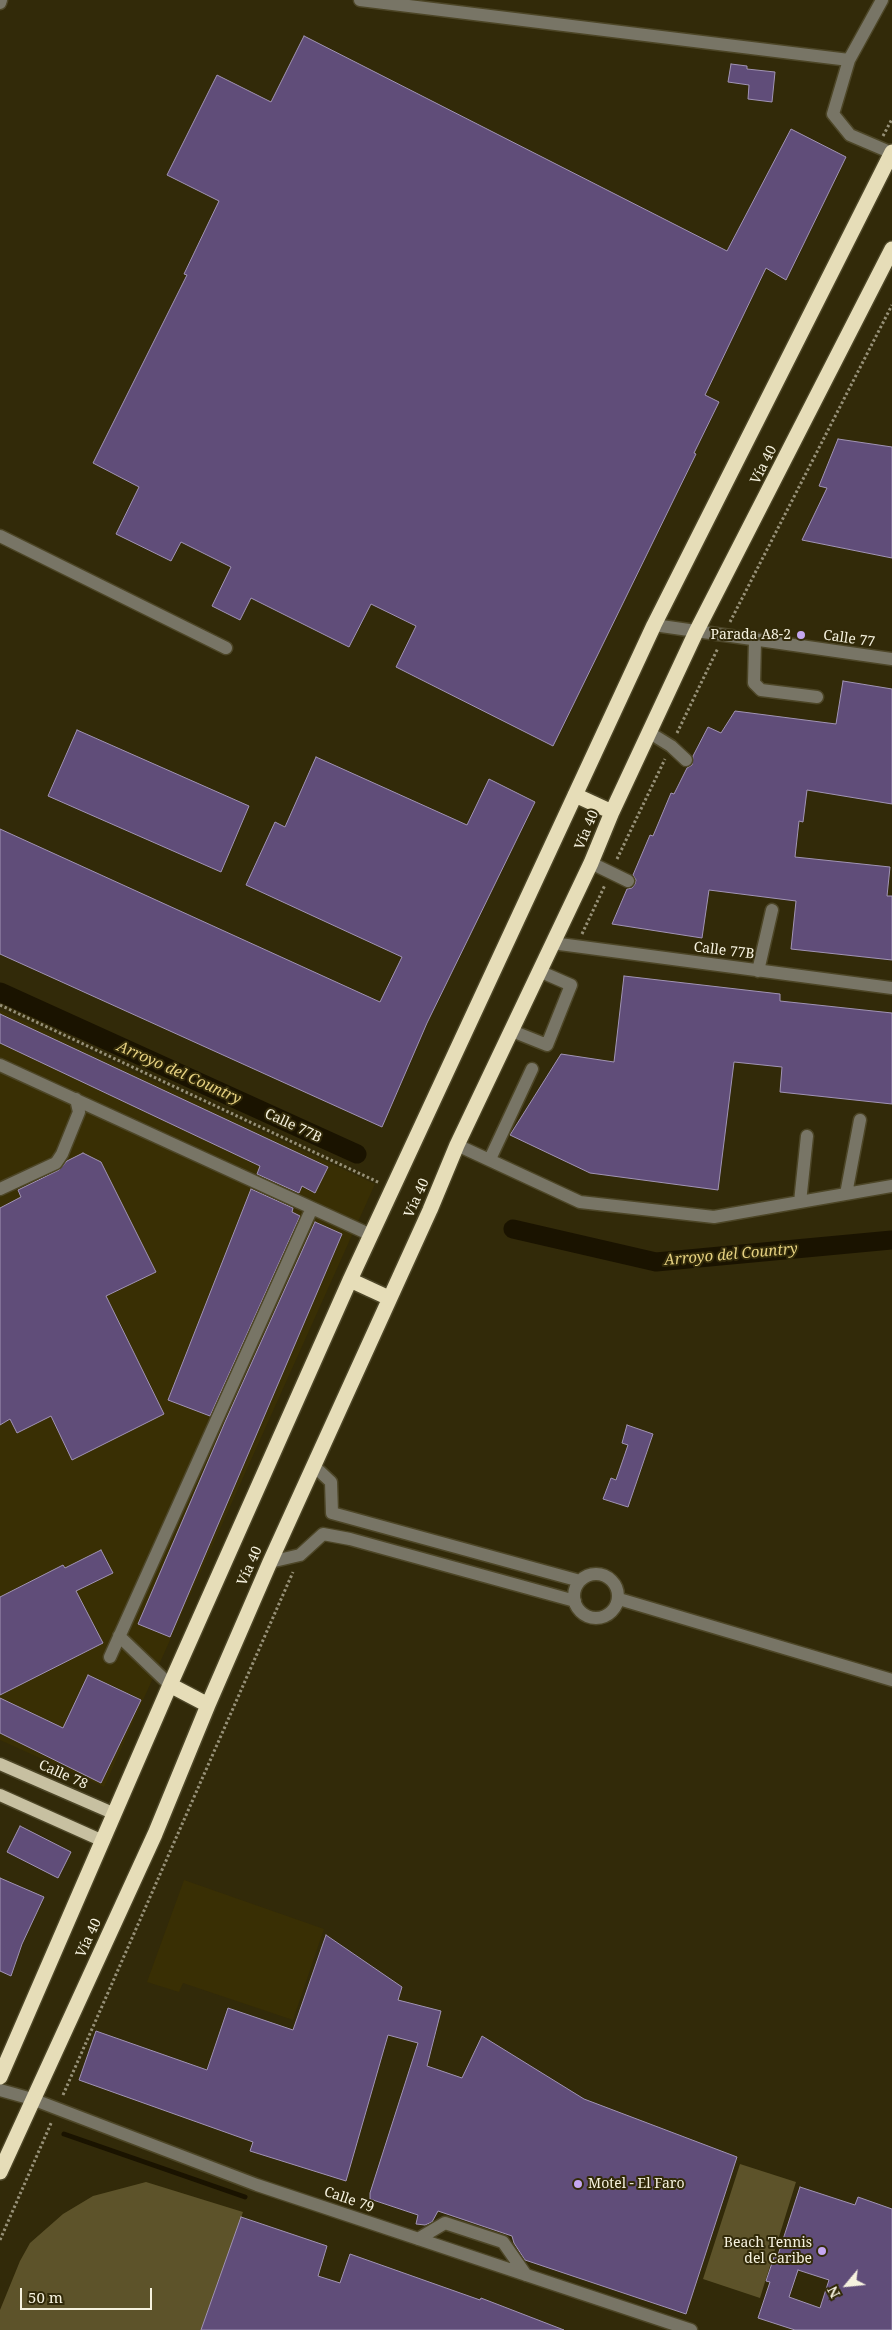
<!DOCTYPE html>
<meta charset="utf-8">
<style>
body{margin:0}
#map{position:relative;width:892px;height:2330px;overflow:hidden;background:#322a09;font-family:"Noto Serif",serif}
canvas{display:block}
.north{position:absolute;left:822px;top:2260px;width:50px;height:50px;-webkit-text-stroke:4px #322a09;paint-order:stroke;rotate:242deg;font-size:14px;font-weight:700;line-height:20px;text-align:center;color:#f6f2df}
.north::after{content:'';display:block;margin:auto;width:18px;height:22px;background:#f6f2df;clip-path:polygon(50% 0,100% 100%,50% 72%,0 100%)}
.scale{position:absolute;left:20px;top:2288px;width:132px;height:22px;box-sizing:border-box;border:2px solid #f6f2df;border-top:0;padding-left:6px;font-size:15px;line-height:18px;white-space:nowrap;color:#f6f2df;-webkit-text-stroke:4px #322a09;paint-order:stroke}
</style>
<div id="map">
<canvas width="892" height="2330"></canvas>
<div class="north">N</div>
<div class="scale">50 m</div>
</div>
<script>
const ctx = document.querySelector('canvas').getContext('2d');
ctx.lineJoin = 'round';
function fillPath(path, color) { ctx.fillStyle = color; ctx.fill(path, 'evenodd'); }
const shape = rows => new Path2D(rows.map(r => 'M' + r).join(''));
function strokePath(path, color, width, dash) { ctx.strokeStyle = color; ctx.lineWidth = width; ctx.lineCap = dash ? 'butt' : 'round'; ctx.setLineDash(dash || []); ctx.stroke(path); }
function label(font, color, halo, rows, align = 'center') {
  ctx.font = font + ' "Noto Serif",serif'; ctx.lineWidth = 4; ctx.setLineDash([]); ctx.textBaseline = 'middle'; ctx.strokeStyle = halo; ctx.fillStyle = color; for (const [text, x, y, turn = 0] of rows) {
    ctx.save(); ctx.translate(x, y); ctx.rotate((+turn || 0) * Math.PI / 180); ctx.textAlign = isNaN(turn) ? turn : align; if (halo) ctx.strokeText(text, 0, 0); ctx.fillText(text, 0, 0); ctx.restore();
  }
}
fillPath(shape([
 [0,1010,375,1184,104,1787,0,1740],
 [184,1880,324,1929,293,2020,183,1983,179,1992,147,1982]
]), '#392f04');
fillPath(shape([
 [740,2164,796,2182,760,2298,703,2279],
 [146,2182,243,2212,201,2330,0,2330,0,2310,20,2261,30,2243,63,2214,93,2196]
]), '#5d532a');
strokePath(shape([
 [64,2134,245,2197]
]), '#1a1300', 5);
strokePath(shape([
 [0,992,357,1154],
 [513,1229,656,1262,892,1240]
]), '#1a1300', 19);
const building = shape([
 [304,36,727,251,791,129,846,157,786,280,766,268,705,395,719,402,694,453,696,454,553,746,396,667,416,626,371,604,349,647,251,598,240,620,212,606,231,567,181,542,171,561,116,534,139,487,93,463,187,275,184,274,219,201,167,175,217,75,271,102,304,36],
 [731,64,747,66,747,69,775,72,772,102,748,99,749,85,728,82,731,64],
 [838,439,892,447,892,558,802,540,827,488,819,486,838,439],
 [843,681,892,689,892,804,807,790,803,822,799,821,795,857,890,867,887,896,892,896,892,960,791,949,796,901,709,890,702,938,612,924,627,889,632,888,635,884,636,880,633,875,650,835,653,836,671,793,674,794,687,768,692,765,693,756,708,727,721,733,735,711,836,724,843,681],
 [77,730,249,806,221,872,48,796,77,730],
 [316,757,467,825,489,779,535,802,427,1023,382,1127,0,954,0,829,380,1002,402,957,246,885,275,822,285,827,316,757],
 [624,976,780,994,780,1001,892,1013,892,1104,780,1092,782,1067,734,1062,718,1190,590,1173,510,1135,561,1054,614,1062,624,976],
 [0,1014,328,1167,315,1193,302,1186,299,1193,257,1174,260,1166,0,1043,0,1014],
 [83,1153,101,1162,156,1272,106,1296,164,1414,72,1460,51,1416,17,1433,10,1419,0,1425,0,1208,21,1197,18,1190,59,1170,67,1161,83,1153],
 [251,1189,293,1208,292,1212,300,1216,210,1416,168,1400,251,1189],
 [315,1222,342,1234,170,1637,138,1624,225,1422,315,1222],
 [627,1425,653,1434,628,1507,603,1499,611,1478,616,1480,628,1445,622,1443,627,1425],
 [101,1550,113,1573,76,1591,103,1643,0,1695,0,1597,63,1565,65,1568,101,1550],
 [88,1675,141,1700,101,1783,0,1733,0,1698,63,1728,88,1675],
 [20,1826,71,1852,58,1878,7,1852,20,1826],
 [0,1878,44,1897,22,1944,11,1976,0,1971,0,1878],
 [326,1935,402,1987,398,2000,441,2011,427,2066,462,2078,482,2036,584,2099,737,2157,686,2314,525,2260,514,2243,512,2236,438,2211,432,2222,425,2225,416,2224,418,2215,370,2199,370,2193,418,2043,388,2035,346,2181,250,2151,253,2142,79,2080,96,2031,207,2070,228,2008,293,2030,326,1935],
 [800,2187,855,2205,858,2197,892,2209,892,2330,795,2330,758,2318,770,2282,766,2281,774,2257,777,2258,800,2187],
 [798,2270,829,2280,820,2308,789,2297,798,2270],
 [241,2217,327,2246,318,2276,340,2283,350,2254,480,2300,481,2298,564,2330,201,2330,241,2217]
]);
fillPath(building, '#604d79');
strokePath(building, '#a194b5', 1);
const minor = shape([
 [360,0,849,60],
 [882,0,849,60,833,114,850,135,892,153],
 [0,3,1,0],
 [0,536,226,648],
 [654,625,892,659],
 [755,641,754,683,761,690,817,697],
 [650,733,671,746,686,760],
 [591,863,628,881],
 [552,943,892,988],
 [758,971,772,910],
 [512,1031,547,1045,571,985,539,971],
 [0,1065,312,1208,110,1657],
 [457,1145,580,1202,714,1217,892,1186],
 [490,1159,532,1069],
 [0,1189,56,1163,62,1154,79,1112,76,1099],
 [846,1194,860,1120],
 [800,1202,807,1136],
 [312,1208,371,1235],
 [314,1466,331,1482,332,1513,580,1581],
 [270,1562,300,1555,323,1534,350,1539,575,1601],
 '574 1596a22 22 0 1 1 44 0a22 22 0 1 1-44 0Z',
 [619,1599,892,1680],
 [119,1636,170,1685],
 [0,2090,32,2099,257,2185,691,2330],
 [418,2239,445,2223,503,2242,526,2275]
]);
const major = shape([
 [0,1764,115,1814],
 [0,1795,103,1841]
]);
const highway = shape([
 [575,795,612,812],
 [350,1280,389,1298],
 [170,1685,208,1705],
 [0,2077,170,1685,350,1280,654,625,892,152],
 [0,2172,155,1834,208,1705,270,1562,430,1210,457,1145,591,863,612,812,696,632,892,249]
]);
strokePath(minor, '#4d4627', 15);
strokePath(major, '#4d4627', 15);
strokePath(highway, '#4d4627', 18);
strokePath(shape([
 [883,136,892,119],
 [730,622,892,305],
 [677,733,718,648],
 [617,859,665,759],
 [582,934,605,885],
 [0,1005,380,1183],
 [63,2095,293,1572],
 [0,2240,52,2121]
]), '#979178', 3, [2.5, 2.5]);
strokePath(minor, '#787566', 12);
strokePath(major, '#c7c0a1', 12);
strokePath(highway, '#e6ddb8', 15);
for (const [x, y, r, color] of [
 [801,635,5,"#c5a7f1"],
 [578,2184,5,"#c5a7f1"],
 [822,2251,5,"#c5a7f1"]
]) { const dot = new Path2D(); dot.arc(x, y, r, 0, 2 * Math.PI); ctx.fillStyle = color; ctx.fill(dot); strokePath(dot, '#322a09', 2); }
label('14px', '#f6f2df', '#322a09', [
 ["Vía 40",764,465,-63],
 ["Calle 77",849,639,8],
 ["Vía 40",587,830,-68],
 ["Calle 77B",724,951,7],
 ["Calle 77B",293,1126,25],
 ["Vía 40",417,1198,-66],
 ["Vía 40",250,1566,-66],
 ["Calle 78",63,1775,24],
 ["Vía 40",89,1938,-65],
 ["Calle 79",349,2200,19]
]);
label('14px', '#f6f2df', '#322a09', [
 ["Parada A8-2",791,635],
 ["Motel - El Faro",588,2184,"left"],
 ["Beach Tennis",812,2243],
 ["del Caribe",812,2259]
], 'right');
label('italic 15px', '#e5d080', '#322a09', [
 ["Arroyo del Country",179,1073,24],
 ["Arroyo del Country",731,1255,-5]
]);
</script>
